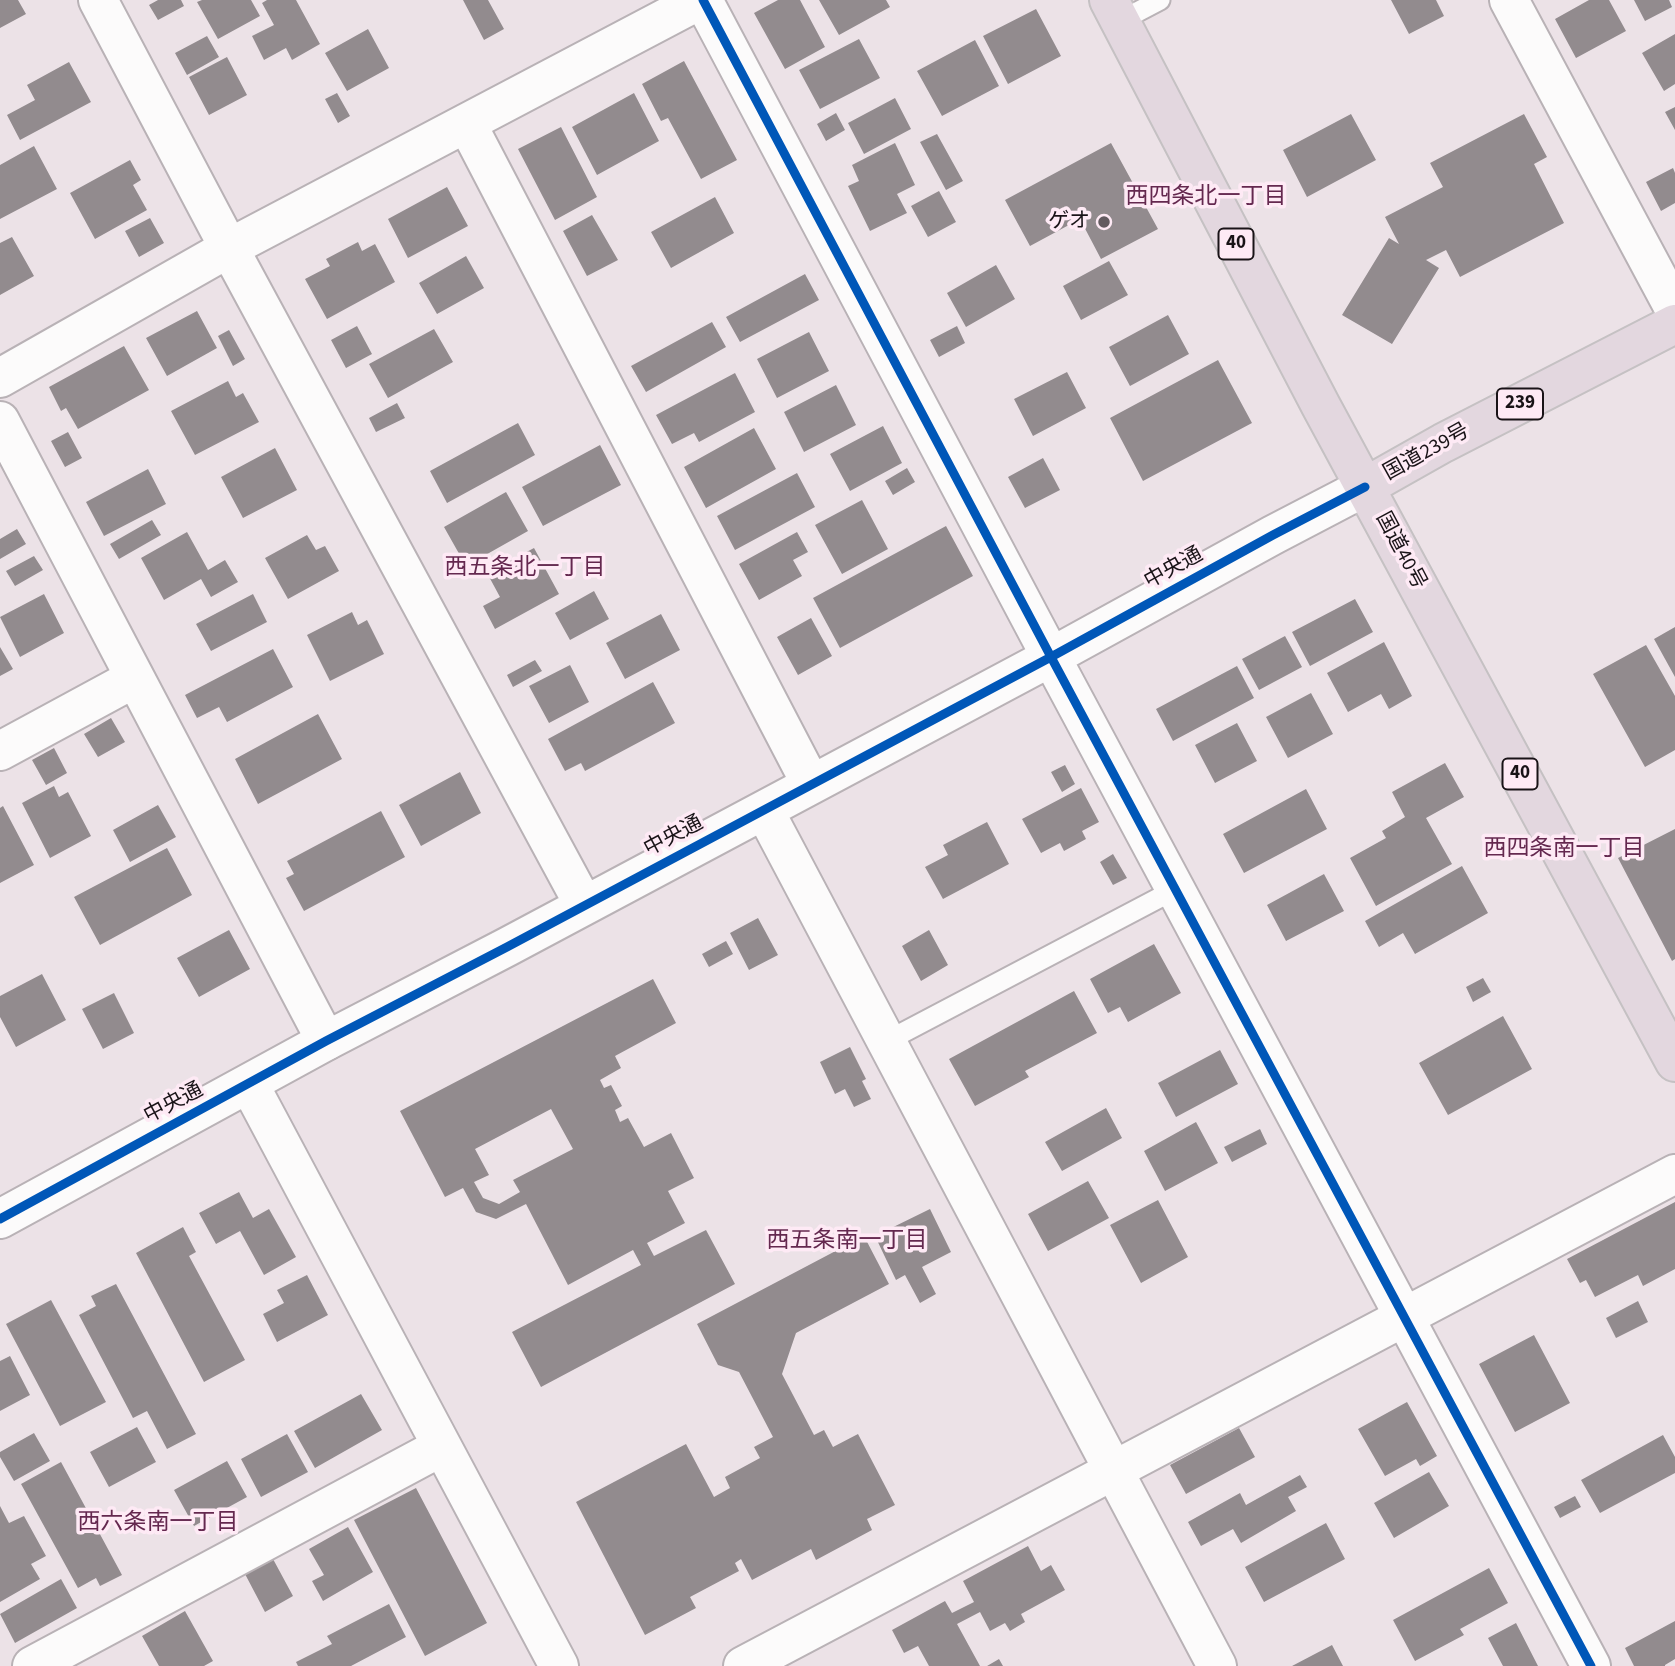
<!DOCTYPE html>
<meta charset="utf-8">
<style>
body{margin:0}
canvas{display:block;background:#ece2e7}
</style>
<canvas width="1675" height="1666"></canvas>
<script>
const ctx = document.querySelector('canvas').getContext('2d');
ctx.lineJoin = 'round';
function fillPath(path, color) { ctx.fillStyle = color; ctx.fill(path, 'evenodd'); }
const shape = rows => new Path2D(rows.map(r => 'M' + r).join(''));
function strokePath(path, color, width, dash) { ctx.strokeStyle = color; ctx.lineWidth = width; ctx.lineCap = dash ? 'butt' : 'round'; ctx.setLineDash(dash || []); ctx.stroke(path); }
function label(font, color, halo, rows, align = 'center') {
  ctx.font = font + ' "Source Sans 3","Noto Sans JP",sans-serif'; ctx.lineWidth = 7; ctx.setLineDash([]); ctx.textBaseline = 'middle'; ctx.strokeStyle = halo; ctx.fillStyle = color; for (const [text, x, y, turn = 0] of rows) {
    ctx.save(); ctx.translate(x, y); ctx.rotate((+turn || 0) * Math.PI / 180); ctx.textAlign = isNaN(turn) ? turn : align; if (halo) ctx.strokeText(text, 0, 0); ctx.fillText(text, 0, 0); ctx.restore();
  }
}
fillPath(shape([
 [0,0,18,0,26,14,0,28],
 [158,0,181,0,184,6,158,20,149,5],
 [202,0,251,0,260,16,218,39,197,2],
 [267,0,296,0,320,44,292,60,286,48,264,60,252,36,274,25,262,3],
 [463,0,488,0,504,29,484,40],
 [778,0,800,0,825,47,785,69,754,13],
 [819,0,886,0,890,7,839,35],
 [1391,0,1436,0,1444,16,1409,34],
 [1589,0,1609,0,1626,31,1576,58,1555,19],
 [1634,0,1669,0,1672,7,1645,21],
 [1036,9,1061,56,1008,84,983,36],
 [368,29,389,68,347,91,325,53],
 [1675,34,1675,84,1664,91,1642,53],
 [207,36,219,57,187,75,175,53],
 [859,39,880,78,820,109,799,70],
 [975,40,999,86,942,116,917,71],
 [227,57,247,95,209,115,189,77],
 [684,61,737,160,701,179,668,118,661,121,642,84],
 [69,62,91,102,20,140,7,115,35,100,27,85],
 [337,93,350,116,338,123,325,99],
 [634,93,659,141,597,175,572,127],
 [895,98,911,129,864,154,848,123],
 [1675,107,1675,130,1665,112],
 [836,113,845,130,826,141,817,124],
 [1351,114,1376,160,1307,197,1283,150],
 [1524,114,1547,157,1534,164,1564,223,1460,277,1446,250,1426,260,1439,268,1392,344,1342,315,1389,238,1399,244,1385,217,1443,187,1430,163],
 [561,127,597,197,555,220,518,149],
 [937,134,963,181,946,190,920,142],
 [895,143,915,185,897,194,907,213,870,231,848,186,859,181,852,165],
 [1111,143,1158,229,1101,259,1080,219,1030,246,1005,200],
 [34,146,57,189,0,219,0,165],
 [130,160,141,180,133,185,147,210,95,239,70,193],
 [1673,168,1675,173,1675,203,1661,211,1646,182],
 [447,187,468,226,408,258,388,219],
 [939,191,956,222,928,237,911,206],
 [715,197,734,233,671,268,651,232],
 [592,215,618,260,587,276,563,231],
 [150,218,164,243,139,257,125,231],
 [12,237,34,276,0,295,0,243],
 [358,242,362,251,375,244,395,282,327,319,305,279,330,266,326,259],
 [466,256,484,288,437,314,419,283],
 [1109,261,1128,295,1081,320,1063,286],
 [996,265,1015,299,966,327,947,293],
 [805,274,819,300,740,342,726,317],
 [197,311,217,348,167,376,146,338],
 [1168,315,1189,354,1130,386,1109,347],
 [712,322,726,347,646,392,631,366],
 [357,326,372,354,346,368,331,340],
 [957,326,965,343,939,357,930,340],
 [434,329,453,362,388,398,369,364],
 [229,330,245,359,233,366,218,336],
 [809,332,829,371,777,398,757,359],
 [124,346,149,390,78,429,66,408,61,411,49,387],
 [1218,360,1252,423,1143,481,1110,418],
 [1067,372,1086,408,1033,436,1014,399],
 [735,373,755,412,699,442,694,433,672,444,656,415],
 [228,381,236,397,243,393,259,422,195,455,171,411],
 [836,385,856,425,804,452,784,412],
 [397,403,405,418,376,432,369,418],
 [518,423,535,455,447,503,430,471],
 [883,426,902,463,850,491,830,454],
 [754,428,776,469,706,508,684,467],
 [68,432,82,458,65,467,51,441],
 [600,445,621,485,543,526,522,487],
 [275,448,297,490,243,518,221,477],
 [1043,458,1060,490,1025,508,1008,477],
 [907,468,915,482,893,495,885,481],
 [148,469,166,504,104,536,86,502],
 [797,473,815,507,735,550,717,516],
 [506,492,528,531,466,566,444,527],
 [862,500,888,549,842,574,815,525],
 [152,520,161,535,119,559,110,544],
 [946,526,973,576,840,648,813,598],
 [17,529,26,544,0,559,0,539],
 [187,532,208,570,225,560,238,582,211,597,201,579,164,600,141,558],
 [797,532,808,552,793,560,802,576,759,600,739,564],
 [307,535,316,550,325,546,339,571,288,599,265,558],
 [534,548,559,594,495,629,483,606,500,597,487,573],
 [34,556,43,570,15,586,6,571],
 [594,591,609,619,570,640,555,613],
 [44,594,64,633,20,657,0,617],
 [253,594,267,622,211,651,196,624],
 [1355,599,1373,632,1310,666,1292,632],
 [352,612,358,625,367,620,384,654,330,681,307,635],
 [661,614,680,650,625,679,606,643],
 [811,618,832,656,798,675,777,637],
 [1675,627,1675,677,1654,639],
 [1285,636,1302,667,1259,690,1242,659],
 [1384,642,1412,696,1389,709,1381,694,1348,712,1327,673],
 [1646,645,1675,696,1675,750,1645,767,1593,674],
 [0,647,13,669,0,676],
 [273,649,293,687,227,722,219,707,197,718,185,695],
 [535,660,542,671,513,687,507,675],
 [570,665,589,702,549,723,529,686],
 [1237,666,1254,698,1173,741,1156,709],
 [653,682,675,723,585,771,581,763,565,771,548,739],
 [1311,693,1333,734,1288,758,1266,717],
 [318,714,342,759,258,804,235,759],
 [111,718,125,742,98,757,84,734],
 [1237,723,1257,761,1215,783,1195,745],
 [54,748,67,773,46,785,32,760],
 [1445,763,1464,797,1426,818,1452,864,1376,906,1350,858,1386,838,1382,831,1405,817,1392,792],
 [1065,765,1075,784,1062,792,1051,772],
 [460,772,481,813,421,846,399,805],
 [54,786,59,797,68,792,91,836,50,858,22,803],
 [1081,788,1099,822,1082,831,1086,839,1064,851,1060,843,1041,853,1022,819],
 [1306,789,1327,829,1244,873,1223,834],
 [158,805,176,837,130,862,113,830],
 [3,806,34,865,0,883,0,808],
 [381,811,405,857,304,911,286,878,294,874,287,861],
 [987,822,1009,864,943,899,925,867,948,855,943,845],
 [1675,829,1675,959,1672,961,1618,858],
 [167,848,192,895,100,945,74,897],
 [1113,854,1127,878,1113,885,1100,862],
 [1462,866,1488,913,1415,954,1403,933,1379,947,1365,921],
 [1324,874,1344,911,1286,941,1267,905],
 [758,918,778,955,749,970,730,933],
 [229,930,250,969,199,997,177,958],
 [929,930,948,965,921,981,902,946],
 [726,941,733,954,709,967,702,954],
 [1154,944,1181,993,1128,1022,1120,1007,1108,1013,1090,979],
 [42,974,66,1020,16,1047,0,1017,0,996],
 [1483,978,1491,992,1473,1002,1466,987],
 [653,979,676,1023,615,1056,621,1068,600,1080,604,1088,611,1085,622,1106,615,1110,620,1122,628,1118,644,1147,671,1133,694,1178,668,1191,685,1223,647,1243,654,1256,706,1230,735,1284,541,1387,512,1332,641,1265,633,1250,568,1285,526,1204,496,1219,476,1212,463,1188,445,1197,400,1111],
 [551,1109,573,1149,513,1180,520,1192,499,1204,483,1198,474,1182,489,1175,475,1149],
 [1074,991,1097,1033,1025,1071,1029,1077,975,1106,949,1059],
 [114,993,134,1033,103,1049,82,1009],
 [1503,1016,1532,1069,1448,1115,1419,1063],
 [850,1047,866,1079,862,1081,871,1099,854,1107,845,1089,835,1094,820,1062],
 [1220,1050,1238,1084,1176,1117,1158,1083],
 [1106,1108,1122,1138,1062,1171,1045,1142],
 [1196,1122,1218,1163,1165,1191,1144,1151],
 [1260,1129,1267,1144,1232,1162,1224,1147],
 [1088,1181,1109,1218,1048,1251,1028,1214],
 [239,1192,253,1218,269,1209,296,1257,264,1275,240,1231,216,1244,199,1213],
 [1158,1200,1188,1257,1141,1283,1110,1225],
 [1675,1202,1675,1269,1643,1286,1638,1275,1595,1297,1586,1280,1580,1283,1567,1259],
 [930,1209,951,1252,922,1267,936,1294,920,1303,905,1275,896,1280,875,1236],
 [183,1227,196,1252,189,1256,245,1360,204,1382,136,1253],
 [864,1236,889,1284,796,1333,782,1374,814,1435,824,1430,833,1447,858,1434,895,1505,867,1519,872,1530,816,1560,811,1549,752,1580,741,1559,735,1563,739,1571,690,1597,696,1608,645,1635,576,1502,686,1444,714,1497,730,1488,725,1477,760,1458,754,1447,773,1437,739,1372,718,1365,697,1324],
 [307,1275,328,1315,277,1342,263,1314,284,1303,277,1290],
 [116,1284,196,1434,167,1449,147,1411,133,1418,79,1315,96,1306,91,1296],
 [51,1300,106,1402,60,1426,6,1324],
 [1638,1301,1648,1322,1616,1338,1606,1318],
 [1534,1335,1570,1403,1515,1432,1479,1364],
 [10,1356,30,1395,0,1411,0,1361],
 [361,1394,382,1430,315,1468,294,1431],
 [1407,1402,1437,1456,1420,1466,1416,1459,1385,1476,1358,1429],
 [137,1427,156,1462,109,1487,90,1452],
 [1239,1428,1255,1457,1186,1494,1170,1465],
 [34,1433,50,1461,14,1481,0,1457,0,1452],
 [287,1434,308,1472,261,1497,241,1459],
 [1663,1435,1675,1457,1675,1473,1600,1513,1581,1480],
 [227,1461,247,1497,194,1526,174,1490],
 [61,1462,122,1575,100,1586,96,1578,78,1588,21,1484],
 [1429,1472,1449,1506,1394,1538,1374,1503],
 [1300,1475,1307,1487,1288,1497,1296,1511,1241,1543,1233,1529,1201,1546,1188,1522,1240,1493,1246,1505],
 [416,1488,487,1623,425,1656,354,1520],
 [1575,1496,1581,1507,1560,1518,1554,1507],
 [0,1506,9,1523,24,1516,46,1556,31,1564,40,1579,0,1602],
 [1326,1523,1345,1559,1264,1602,1245,1567],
 [348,1527,373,1572,323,1601,312,1581,324,1575,309,1549],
 [1028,1546,1041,1571,1051,1565,1065,1590,1021,1614,1025,1622,1010,1631,1005,1623,990,1631,980,1612,957,1624,980,1666,929,1666,918,1646,904,1653,892,1630,945,1601,952,1613,974,1602,963,1581],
 [273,1559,293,1596,265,1612,245,1574],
 [1489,1568,1508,1603,1460,1629,1464,1635,1415,1661,1393,1620],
 [61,1579,77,1608,15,1643,0,1614],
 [389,1604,406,1637,351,1666,298,1666,296,1662,332,1644,327,1636],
 [185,1611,213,1661,204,1666,159,1666,142,1636],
 [1675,1621,1675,1659,1665,1665,1665,1666,1634,1666,1625,1648],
 [1516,1623,1538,1666,1503,1666,1488,1638],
 [1332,1645,1343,1666,1292,1666],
 [999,1659,1003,1666,987,1666]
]), '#928b8e');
const service = shape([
 [1120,21,1160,0],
 [887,1041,1176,889]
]);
const minor = shape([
 [1509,0,1675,310],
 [467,124,811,784],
 [0,421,326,1041],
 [0,751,135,678],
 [249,1084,559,1666],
 [32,1666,441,1447],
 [743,1666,1675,1174]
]);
const tertiary = shape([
 [98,0,229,248,584,905],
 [703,0,1051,657,1591,1666],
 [0,378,229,248,700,0],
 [764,810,1217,1666],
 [0,1219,326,1041,507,947,1051,657,1273,535,1365,487]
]);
const trunk = shape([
 [1109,0,1321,406,1675,1062],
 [1365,487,1443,443,1675,324]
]);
strokePath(service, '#b9b2b6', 23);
strokePath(minor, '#b9b2b6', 42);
strokePath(tertiary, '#b9b2b6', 42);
strokePath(trunk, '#c5c1c3', 42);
strokePath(service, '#fcfbfb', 19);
strokePath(minor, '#fcfbfb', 38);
strokePath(tertiary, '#fcfbfb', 38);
strokePath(trunk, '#e3d7df', 38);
strokePath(shape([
 [703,0,1051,657,1591,1666],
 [0,1219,326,1041,507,947,1051,657,1273,535,1365,487]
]), '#0057b8', 9);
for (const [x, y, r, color] of [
 [1104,222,7,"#635b60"]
]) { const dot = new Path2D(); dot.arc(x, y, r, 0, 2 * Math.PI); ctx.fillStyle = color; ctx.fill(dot); strokePath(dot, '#feeaf5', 2.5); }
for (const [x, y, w] of [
 [1236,244,35],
 [1520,404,46],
 [1520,774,35]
]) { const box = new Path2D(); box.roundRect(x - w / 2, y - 15.5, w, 31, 5); ctx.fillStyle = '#feeaf5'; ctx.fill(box); strokePath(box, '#191317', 2); }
label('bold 19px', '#191317', null, [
 ["40",1236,244],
 ["239",1520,404],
 ["40",1520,774]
]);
label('21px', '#191317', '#feeaf5', [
 ["ゲオ",1090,222]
], 'right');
label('21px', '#191317', '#feeaf5', [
 ["国道239号",1427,453,-29],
 ["国道40号",1400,551,62],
 ["中央通",1174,569,-29],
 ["中央通",674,837,-28],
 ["中央通",174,1104,-28]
]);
label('23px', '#64284f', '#feeaf5', [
 ["西四条北一丁目",1206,198],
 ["西五条北一丁目",525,569],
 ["西四条南一丁目",1564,850],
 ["西五条南一丁目",847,1242],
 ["西六条南一丁目",158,1524]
]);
</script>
